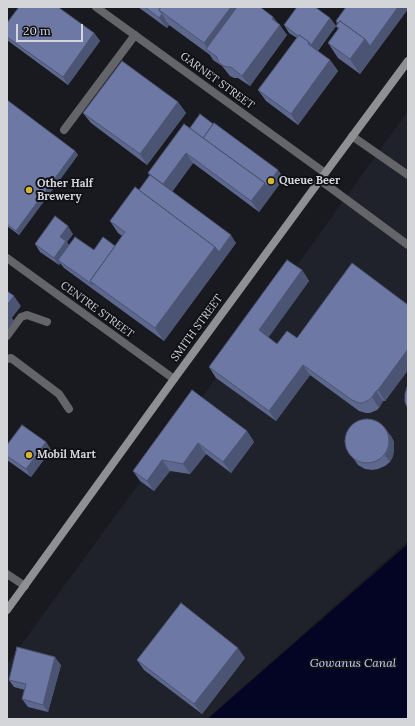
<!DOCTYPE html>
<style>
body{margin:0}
#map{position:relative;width:415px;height:726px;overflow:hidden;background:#191a1f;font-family:Lora,serif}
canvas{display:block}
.frame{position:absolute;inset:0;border:8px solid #d4d5d8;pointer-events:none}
.scale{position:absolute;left:16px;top:24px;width:67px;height:18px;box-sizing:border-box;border:2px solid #d4d5d8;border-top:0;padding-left:5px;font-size:12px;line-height:14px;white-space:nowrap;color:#d4d5d8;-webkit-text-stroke:3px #101116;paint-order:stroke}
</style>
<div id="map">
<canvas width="415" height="726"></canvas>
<div class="frame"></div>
<div class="scale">20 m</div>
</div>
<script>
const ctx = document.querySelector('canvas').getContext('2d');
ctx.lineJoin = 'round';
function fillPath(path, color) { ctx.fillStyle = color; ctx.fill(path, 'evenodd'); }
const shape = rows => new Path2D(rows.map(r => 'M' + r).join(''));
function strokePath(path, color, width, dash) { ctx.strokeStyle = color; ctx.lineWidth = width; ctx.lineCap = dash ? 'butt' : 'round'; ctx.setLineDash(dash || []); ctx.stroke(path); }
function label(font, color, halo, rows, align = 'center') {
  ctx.font = font + ' Lora,serif'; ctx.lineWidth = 4; ctx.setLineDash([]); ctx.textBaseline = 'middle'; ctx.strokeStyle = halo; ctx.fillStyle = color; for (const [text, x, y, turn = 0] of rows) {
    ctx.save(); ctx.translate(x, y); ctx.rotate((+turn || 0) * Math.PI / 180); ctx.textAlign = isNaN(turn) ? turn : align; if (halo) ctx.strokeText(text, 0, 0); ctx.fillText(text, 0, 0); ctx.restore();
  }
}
fillPath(shape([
 [408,111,408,541,207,719,7,719,7,664,216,378]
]), '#1f212b');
fillPath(shape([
 [408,544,408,719,208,719,212,715]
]), '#040425');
strokePath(shape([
 [64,130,135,35],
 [352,136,408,175],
 [320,180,408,245],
 [7,336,21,317,27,315,47,322],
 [7,359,11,358,59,394,69,409]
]), '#646568', 8);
strokePath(shape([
 [96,7,325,173],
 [7,258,174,379],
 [7,574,25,586]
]), '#646568', 8);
strokePath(shape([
 [7,610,174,379,320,180,408,61]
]), '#8f9094', 8);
fillPath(shape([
 [138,7,260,7,273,17,287,35,250,86,238,78,234,78,230,76,222,66,213,60,210,55,169,25,167,28],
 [408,9,360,74,338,58,328,43,338,29,336,26,337,24,336,21],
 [330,18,336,26,318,51,330,60,338,71,298,125,266,101,258,90,297,38,289,33,284,25],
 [7,23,94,33,100,41,68,85,7,40],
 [7,100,75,151,78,155,19,235,7,226],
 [178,102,186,113,147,165,91,123,83,113],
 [190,128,284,178,259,212,193,163,172,192,236,243,164,341,64,268,60,263,59,265,40,252,35,244,73,234,67,242,69,245,94,250,115,246,122,236,118,233,110,221,139,190,150,175,148,173],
 [302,270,309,281,268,337,277,344,408,305,408,370,385,401,383,401,379,408,377,410,370,413,366,413,359,411,310,375,276,421,216,378,209,367],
 [192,390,247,431,254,442,231,473,206,454,190,474,170,471,154,491,140,481,133,471],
 [391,436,394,442,394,449,393,456,390,462,385,466,378,469,372,470,365,469,358,465,348,451],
 [46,442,51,450,31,477,7,460,7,445],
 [245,658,202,714,144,670,137,660],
 [61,665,48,712,28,707,22,699,25,690,14,687,9,680]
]), '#5e678d');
fillPath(shape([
 [231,7,252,7,210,52,204,43],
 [398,7,408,7,408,9,360,74,350,59,365,39],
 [162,14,169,25,167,28,159,18],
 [273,17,279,26,280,25,287,35,250,86,242,76],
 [330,18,336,26,316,53,311,45],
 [94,33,100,41,68,85,63,77],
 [330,60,338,71,298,125,291,114],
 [178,102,186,113,147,165,140,154],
 [75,151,78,155,19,235,16,231],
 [186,153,193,163,170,194,163,184],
 [278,170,284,178,259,212,251,201,265,183],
 [68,226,73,234,67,242,71,248,58,260,60,263,59,265,54,258,60,237],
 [231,235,236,243,164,341,155,328,215,247],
 [302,270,309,281,266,341,259,330],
 [14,296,21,306,12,318,14,321,8,329,7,328,7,305],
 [408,349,408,370,385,401,378,390],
 [303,365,310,375,276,421,269,411],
 [376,391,383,401,379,408,372,397],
 [385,428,391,436,394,442,394,449,393,456,390,462,384,454],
 [247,431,254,442,231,473,223,462],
 [46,442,51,450,31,477,26,469],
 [198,443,206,454,190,474,183,464],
 [162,460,170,471,154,491,147,481],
 [238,648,245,658,202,714,194,704],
 [55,657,61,665,48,712,43,705]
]), '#4c5473');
const building = shape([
 [19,7,58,7,94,33,63,77,7,37,7,23,19,7],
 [145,7,161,7,159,10,162,14,159,18,145,7],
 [161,7,231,7,204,43,159,10,161,7],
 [237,7,260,7,273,17,272,19,280,25,242,76,231,67,227,67,222,65,218,61,217,57,206,49,237,7],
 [297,7,315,7,330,18,311,45,309,42,299,35,298,36,284,25,297,7],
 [346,7,398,7,370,46,365,39,340,21,338,23,336,21,346,7],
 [340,21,365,39,350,59,328,43,339,28,336,26,340,21],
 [299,35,309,42,308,44,330,60,291,114,258,90,299,35],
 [122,61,178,102,140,154,83,113,122,61],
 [7,100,75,151,16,231,7,224,7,100],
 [200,114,213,124,203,138,190,128,200,114],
 [214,123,278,170,267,186,265,183,203,138,214,123],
 [184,124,265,183,251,201,186,153,163,184,148,173,184,124],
 [150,175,231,235,219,252,215,247,139,190,150,175],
 [135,187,215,247,155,328,90,281,125,232,110,221,135,187],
 [55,216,68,226,60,237,66,241,54,258,35,244,55,216],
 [75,237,94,250,103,237,115,246,90,281,93,285,58,260,75,237],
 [287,260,302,270,259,330,277,344,287,331,297,338,352,263,408,305,408,349,378,390,376,391,372,397,369,400,362,403,359,403,352,400,303,365,269,411,209,367,287,260],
 [7,291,14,296,7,305,7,291],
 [408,385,408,409,405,402,405,394,407,387,408,385],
 [192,390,247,431,223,462,198,443,183,464,162,460,147,481,133,471,192,390],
 '345 441a22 22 0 1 1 44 0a22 22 0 1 1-44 0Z',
 [22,425,46,442,26,469,7,456,7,445,22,425],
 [181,603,238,648,194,704,137,660,181,603],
 [17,647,55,657,43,705,22,699,26,684,9,680,17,647]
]);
fillPath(building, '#6d78a4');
strokePath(building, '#4c5473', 1);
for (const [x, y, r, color] of [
 [271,181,4,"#d7b434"],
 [29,190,4,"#d7b434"],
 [29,455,4,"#d7b434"]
]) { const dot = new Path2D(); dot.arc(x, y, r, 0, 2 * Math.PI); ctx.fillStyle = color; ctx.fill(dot); strokePath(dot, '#101116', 1.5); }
label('11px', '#d4d5d8', '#101116', [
 ["GARNET STREET",217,81,36],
 ["CENTRE STREET",97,310,36],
 ["SMITH STREET",197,328,-54]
]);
label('bold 11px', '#d4d5d8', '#101116', [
 ["Queue Beer",279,181],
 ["Other Half",37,184],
 ["Brewery",37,197],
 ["Mobil Mart",37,455]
], 'left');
label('italic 12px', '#c6d1fb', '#101116', [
 ["Gowanus Canal",353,664]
]);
</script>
